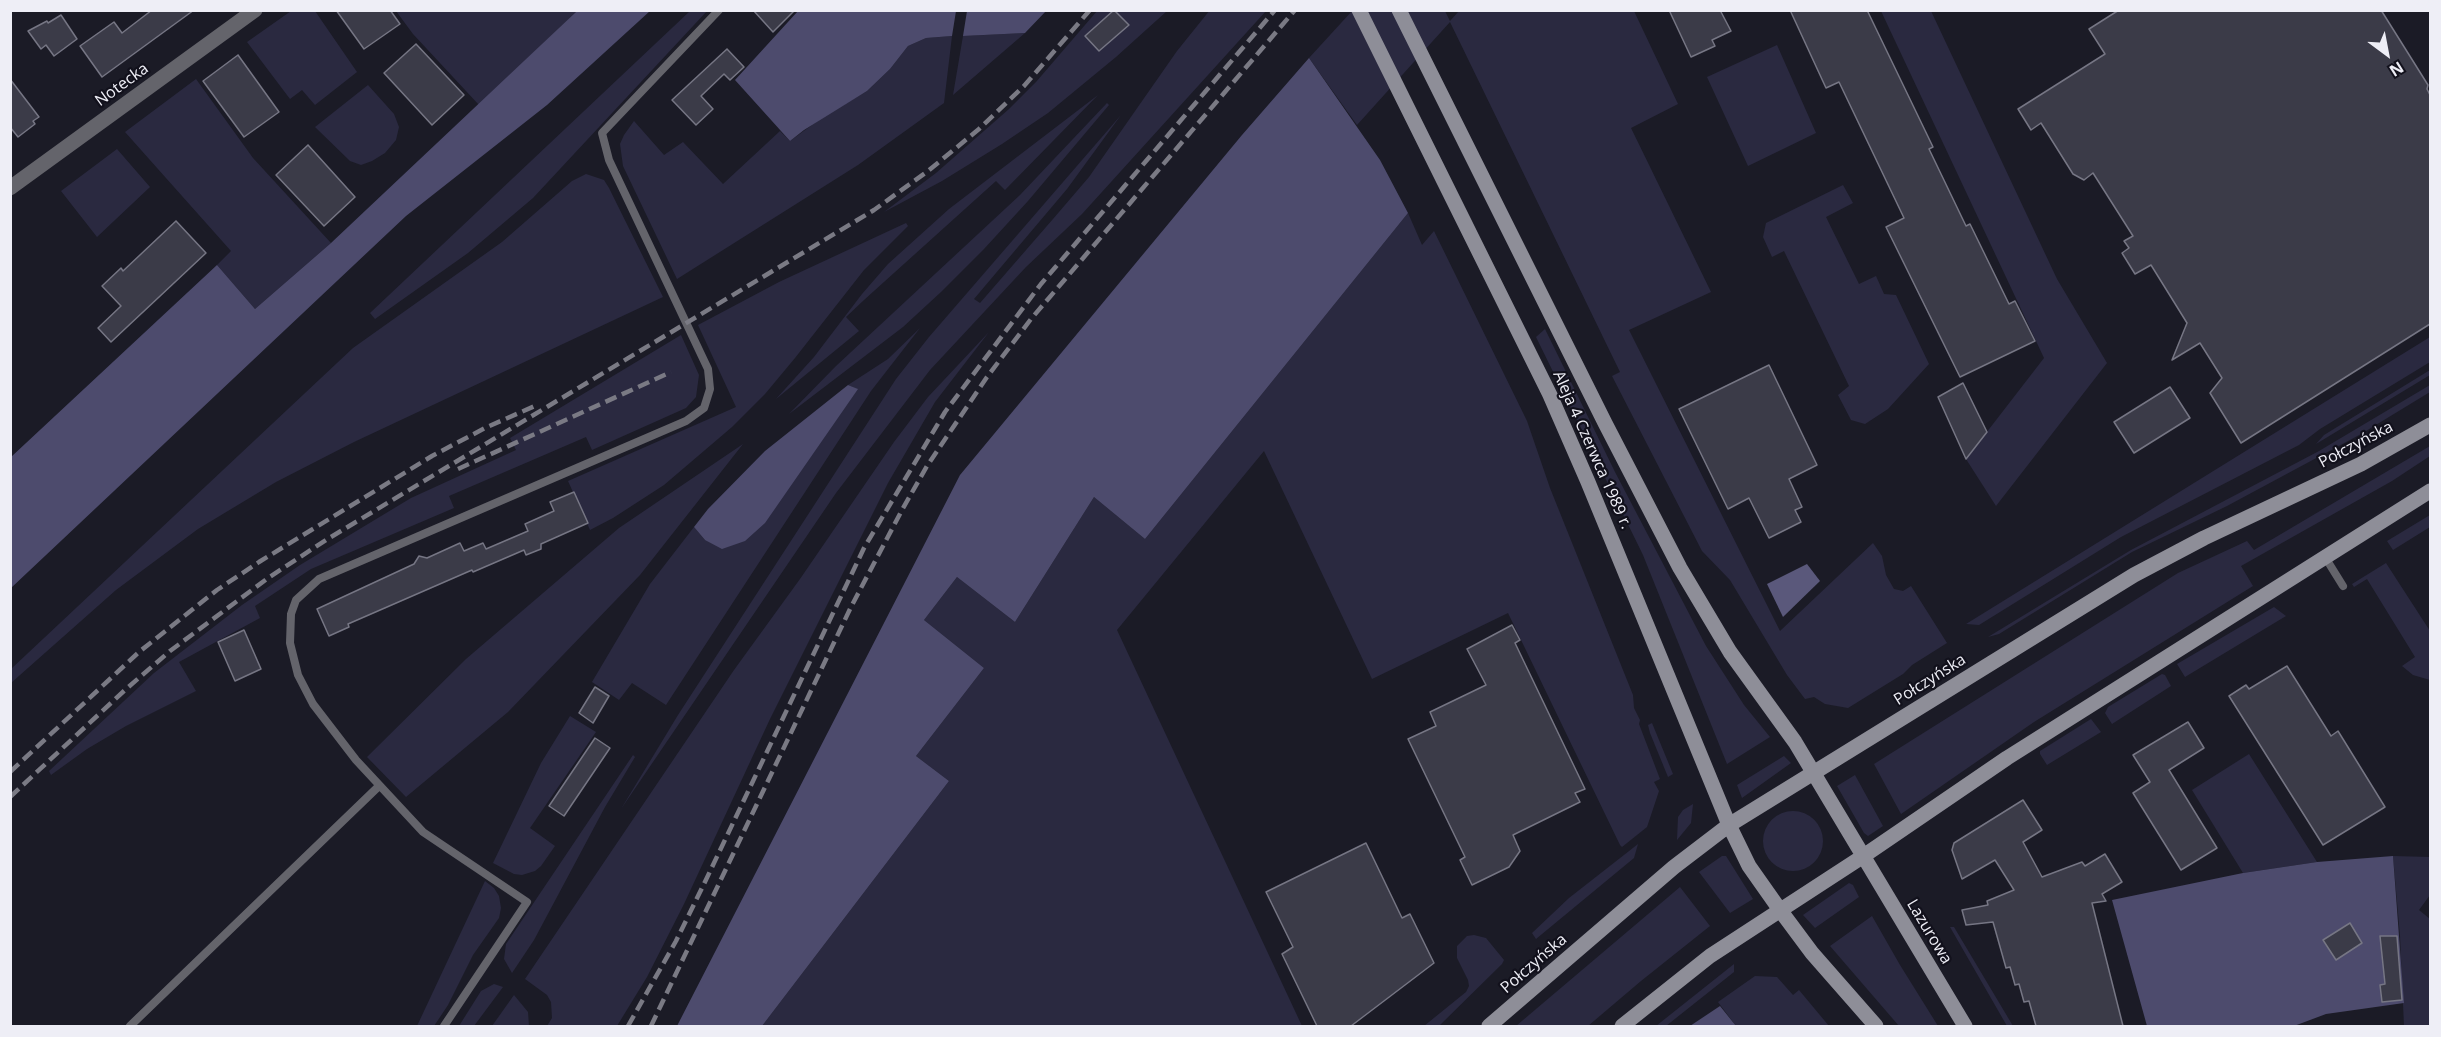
<!DOCTYPE html>
<meta charset="utf-8">
<style>
body{margin:0}
#map{position:relative;width:2441px;height:1037px;overflow:hidden;background:#1b1b26;font-family:"Open Sans",sans-serif}
canvas{display:block}
.frame{position:absolute;inset:0;border:12px solid #eeeef6;pointer-events:none}
.north{position:absolute;left:2357px;top:24px;width:60px;height:60px;-webkit-text-stroke:4px #12111c;paint-order:stroke;rotate:148deg;font-size:16px;font-weight:700;line-height:24px;text-align:center;color:#eeeef6}
.north::after{content:'';display:block;margin:auto;width:21px;height:27px;background:#eeeef6;clip-path:polygon(50% 0,100% 100%,50% 72%,0 100%)}
</style>
<div id="map">
<canvas width="2441" height="1037"></canvas>
<div class="frame"></div>
<div class="north">N</div>
</div>
<script>
const ctx = document.querySelector('canvas').getContext('2d');
ctx.lineJoin = 'round';
function fillPath(path, color) { ctx.fillStyle = color; ctx.fill(path, 'evenodd'); }
const shape = rows => new Path2D(rows.map(r => 'M' + r).join(''));
function strokePath(path, color, width, dash) { ctx.strokeStyle = color; ctx.lineWidth = width; ctx.lineCap = dash ? 'butt' : 'round'; ctx.setLineDash(dash || []); ctx.stroke(path); }
function label(font, color, halo, rows, align = 'center') {
  ctx.font = font + ' "Open Sans",sans-serif'; ctx.lineWidth = 4.5; ctx.setLineDash([]); ctx.textBaseline = 'middle'; ctx.strokeStyle = halo; ctx.fillStyle = color; for (const [text, x, y, turn = 0] of rows) {
    ctx.save(); ctx.translate(x, y); ctx.rotate((+turn || 0) * Math.PI / 180); ctx.textAlign = isNaN(turn) ? turn : align; if (halo) ctx.strokeText(text, 0, 0); ctx.fillText(text, 0, 0); ctx.restore();
  }
}
fillPath(shape([
 [1210,10,1266,11,1082,214,1026,267,930,370,836,493,621,809,678,715,896,379,929,337,1121,115,1067,189,974,299,980,303,1053,219,1089,177,1177,51],
 [291,11,315,11,357,72,315,105,302,90,290,99,247,42],
 [396,11,577,11,479,105,413,34],
 [690,11,707,11,533,198,468,253,375,319,370,313],
 [1097,11,1167,11,1116,57,1048,113,1002,144,942,181,884,212,936,173,1009,109,1036,82],
 [1352,11,1445,11,1450,21,1459,11,1634,11,1678,104,1631,128,1711,292,1629,330,1780,631,1873,543,1882,556,1886,575,1894,589,1903,591,1911,586,1947,643,1912,665,1903,674,1848,708,1825,704,1814,697,1805,699,1787,675,1730,580,1702,551,1612,376,1620,372,1450,22,1357,125,1309,58],
 [1881,11,1931,11,2057,279,2107,363,1996,506,1966,459,2044,358],
 [1025,33,953,95,963,36],
 [952,36,944,103,858,165,677,279,623,166,620,144,624,135,634,121,664,155,683,142,723,184,780,131,790,141,823,117,867,91,890,69,908,46,926,38],
 [1777,45,1816,133,1748,166,1707,77],
 [196,79,253,158,331,243,255,309,217,265,231,251,125,132],
 [368,85,394,114,399,127,396,140,385,153,372,161,361,165,350,161,315,127],
 [1098,95,1005,190,996,181,864,300,846,317,859,331,776,399,814,357,862,294,888,264,949,209],
 [1107,103,1109,105,1028,201,984,249,941,292,903,327,789,414,836,366,1020,195],
 [117,149,150,187,97,237,61,191],
 [586,174,604,180,609,188,663,297,354,442,276,482,198,529,116,590,11,683,11,669,353,348,502,242,572,181],
 [1843,185,1853,203,1826,217,1859,284,1876,276,1884,294,1896,295,1929,364,1888,409,1865,424,1851,420,1838,395,1849,386,1784,251,1772,257,1763,237,1766,223],
 [1408,213,1422,245,1434,231,1527,421,1550,488,1633,695,1634,708,1640,720,1639,724,1660,779,1654,782,1659,791,1647,827,1622,847,1620,845,1508,613,1372,679,1264,451,1117,630,1302,1026,762,1026,949,781,916,756,984,668,924,620,957,577,1015,622,1094,497,1145,539],
 [906,223,908,226,864,270,795,358,765,394,732,427,664,485,613,518,590,530,568,481,736,407,698,325,779,282],
 [920,328,871,391,666,705,632,683,619,700,592,682,650,584,694,527,705,540,857,389,848,385,888,359],
 [1545,329,1615,472,1706,646,1744,705,1770,737,1727,764,1643,555,1536,337],
 [989,332,935,402,888,483,770,719,684,904,647,977,617,1026,547,1026,552,1018,551,1002,547,995,525,979,734,670,800,579,894,442,928,397],
 [681,335,699,375,696,397,686,408,592,450,586,437,449,496,454,508,311,569,255,606,260,618,179,662,196,691,126,726,87,749,51,775,49,771,154,673,242,605,300,565,411,498,516,450,510,438],
 [2430,337,2430,362,2320,429,2299,445,2121,537,1979,625,1966,624],
 [2430,370,2430,375,2316,444,2324,435],
 [2430,385,2430,392,2361,434,2227,506,2132,552,1999,634,1988,637,2131,550,2319,451],
 [743,444,640,575,508,712,406,797,367,757,466,659,619,528],
 [2430,446,2430,456,2392,481,2241,566,2253,586,2034,722,1901,814,1874,764,2178,573,2247,541,2254,550],
 [2430,515,2430,527,2393,550,2387,541],
 [2386,563,2430,631,2430,680,2413,675,2402,666,2415,657,2367,579,2354,587,2352,584],
 [2274,607,2286,616,2185,677,2177,664],
 [2162,674,2165,675,2171,686,2112,724,2105,713,2108,707],
 [570,716,596,732,530,828,555,846,541,866,535,871,522,875,514,874,493,863,541,763],
 [2091,719,2101,732,2047,765,2040,754,2040,751],
 [1652,723,1673,774,1668,777,1650,733,1648,725],
 [2249,754,2317,862,2243,873,2192,790],
 [633,755,635,757,605,807,534,940,512,973,504,959,506,944],
 [1784,756,1791,763,1742,798,1737,785],
 [1855,775,1883,826,1868,836,1864,833,1837,786],
 [1693,804,1691,823,1677,840,1678,817,1683,810],
 '1763 841a30 30 0 1 1 60 0a30 30 0 1 1-60 0Z',
 [1638,844,1634,858,1536,939,1532,933,1569,898],
 [1722,856,1726,856,1753,899,1730,913,1699,872],
 [2393,856,2430,857,2430,895,2419,910,2430,919,2430,1026,2404,1026,2400,936],
 [485,881,494,888,499,896,501,908,499,918,473,955,448,1005,434,1026,417,1026],
 [1849,883,1853,885,1859,897,1815,928,1803,915],
 [1680,887,1710,926,1641,981,1588,1026,1516,1026],
 [1872,916,1900,965,1938,1026,1899,1026,1830,946],
 [1950,927,1954,927,2013,1026,2007,1026],
 [1474,935,1486,938,1504,960,1502,964,1439,1026,1424,1026,1466,992,1469,986,1468,980,1457,958,1457,946,1467,936],
 [1734,964,1734,972,1666,1026,1656,1026],
 [1755,976,1777,977,1793,995,1799,990,1829,1026,1736,1026,1718,1002],
 [494,984,503,987,474,1026,459,1026,481,991],
 [514,995,528,1012,529,1026,492,1026]
]), '#2a2940');
fillPath(shape([
 [577,11,650,11,547,105,406,216,11,588,11,457,217,265,255,309,331,243],
 [798,11,798,10,956,11,952,36,926,38,908,46,890,69,867,91,804,130,790,141,735,80],
 [967,11,967,10,1046,11,1025,33,963,36],
 [1309,58,1380,160,1408,213,1145,539,1094,497,1015,622,957,577,924,620,984,668,916,756,949,781,762,1026,677,1026,960,475,1242,135],
 [848,385,858,389,765,523,745,541,722,549,705,540,694,527,708,509,765,451],
 [2393,856,2404,1003,2326,1014,2294,1026,2147,1026,2112,900,2243,873,2317,862],
 [1720,1006,1736,1026,1690,1026]
]), '#4d4b6d');
fillPath(shape([
 [1807,564,1820,581,1783,617,1767,584]
]), '#5a587b');
const building = shape([
 [152,10,194,10,102,77,80,46,114,22,122,33,152,10],
 [336,10,390,10,400,24,364,49,336,10],
 [753,10,795,10,773,32,753,10],
 [1114,10,1129,25,1099,51,1085,36,1114,10],
 [1669,10,1720,10,1731,31,1712,40,1715,46,1691,57,1669,10],
 [1790,10,1867,10,1933,147,1929,149,1966,226,1970,224,2009,304,2015,301,2035,341,1960,377,1886,227,1904,218,1839,82,1826,88,1790,10],
 [2119,10,2381,10,2428,85,2427,89,2430,95,2430,324,2241,443,2210,393,2222,378,2200,343,2172,360,2187,323,2151,265,2135,274,2122,253,2129,248,2124,241,2133,236,2093,173,2084,180,2073,174,2041,123,2031,130,2018,109,2105,54,2089,29,2119,10],
 [61,15,77,39,54,56,46,45,41,49,28,31,47,21,48,23,61,15],
 [416,44,464,95,432,125,384,73,416,44],
 [727,49,744,67,730,80,724,74,701,96,713,109,696,125,672,100,727,49],
 [238,55,279,112,244,137,203,81,238,55],
 [10,79,39,117,33,121,35,124,18,137,10,127,10,79],
 [308,145,355,197,324,226,276,175,308,145],
 [176,221,206,253,111,342,98,328,121,306,102,286,121,268,123,271,176,221],
 [1769,365,1817,465,1789,479,1802,507,1795,510,1801,522,1769,538,1749,498,1728,509,1679,409,1769,365],
 [1963,383,1987,432,1966,459,1938,397,1963,383],
 [2170,387,2190,418,2134,453,2114,422,2170,387],
 [574,492,588,523,541,544,541,549,526,555,524,550,473,572,472,570,348,624,349,627,329,636,317,609,414,564,419,556,427,558,460,543,464,551,483,543,486,549,528,531,525,524,554,511,550,502,574,492],
 [1512,625,1520,640,1515,643,1585,789,1575,793,1580,802,1513,835,1520,851,1509,867,1472,885,1460,860,1465,857,1408,739,1436,726,1430,712,1486,685,1467,649,1512,625],
 [244,630,261,669,235,681,218,642,244,630],
 [2287,666,2331,736,2338,731,2385,807,2323,845,2229,696,2246,685,2249,689,2287,666],
 [595,687,609,696,593,723,579,713,595,687],
 [2188,722,2204,748,2169,770,2217,848,2181,870,2133,793,2150,782,2133,755,2188,722],
 [595,738,610,748,564,816,549,806,595,738],
 [2023,800,2042,830,2023,842,2042,877,2082,862,2085,866,2105,854,2122,882,2102,894,2106,901,2092,903,2123,1026,2036,1026,2029,1001,2024,1002,2019,984,2015,985,2010,967,2006,968,1993,922,1966,925,1962,910,1988,905,1987,901,2014,890,1995,860,1962,879,1952,850,1954,843,2023,800],
 [1366,843,1402,918,1410,914,1434,963,1351,1026,1317,1026,1282,954,1293,947,1266,892,1366,843],
 [2350,923,2362,943,2336,960,2323,940,2350,923],
 [2380,936,2397,936,2402,1000,2382,1002,2380,985,2385,984,2380,936]
]);
fillPath(building, '#3b3b48');
strokePath(building, '#767684', 1.5);
strokePath(shape([
 [2325,557,2343,586],
 [130,1026,379,786],
 [444,1026,527,902,423,832,356,760,313,704,298,675,290,643,291,614,296,600,319,579,686,421,704,408,710,389,708,369,609,160,602,133,719,10]
]), '#64646b', 8);
strokePath(shape([
 [10,188,255,10]
]), '#64646b', 15);
strokePath(shape([
 [1359,10,1550,395,1588,482,1729,825,1749,866,1780,910,1812,953,1876,1026],
 [1399,10,1605,423,1680,568,1730,652,1795,742,1965,1026],
 [1489,1026,1674,867,1729,825,2134,575,2204,538,2361,464,2430,425],
 [1622,1026,1710,956,1862,857,2007,758,2430,491]
]), '#8e8e98', 15);
strokePath(shape([
 [458,469,671,372],
 [10,772,139,652,217,590,259,562,432,456,485,428,537,405],
 [10,797,125,690,170,651,268,578,326,540,874,210,928,171,979,129,1024,86,1090,10],
 [628,1026,676,941,703,886,864,548,945,412,1041,284,1275,10],
 [651,1026,851,607,902,510,927,466,987,377,1031,319,1295,10]
]), '#7a7a84', 4.5, [12, 6]);
label('16px', '#eeeef6', '#12111c', [
 ["Notecka",122,85,-36],
 ["Połczyńska",2356,445,-28],
 ["Aleja 4 Czerwca 1989 r.",1592,450,66],
 ["Połczyńska",1930,680,-32],
 ["Lazurowa",1929,932,59],
 ["Połczyńska",1534,964,-41]
]);
</script>
